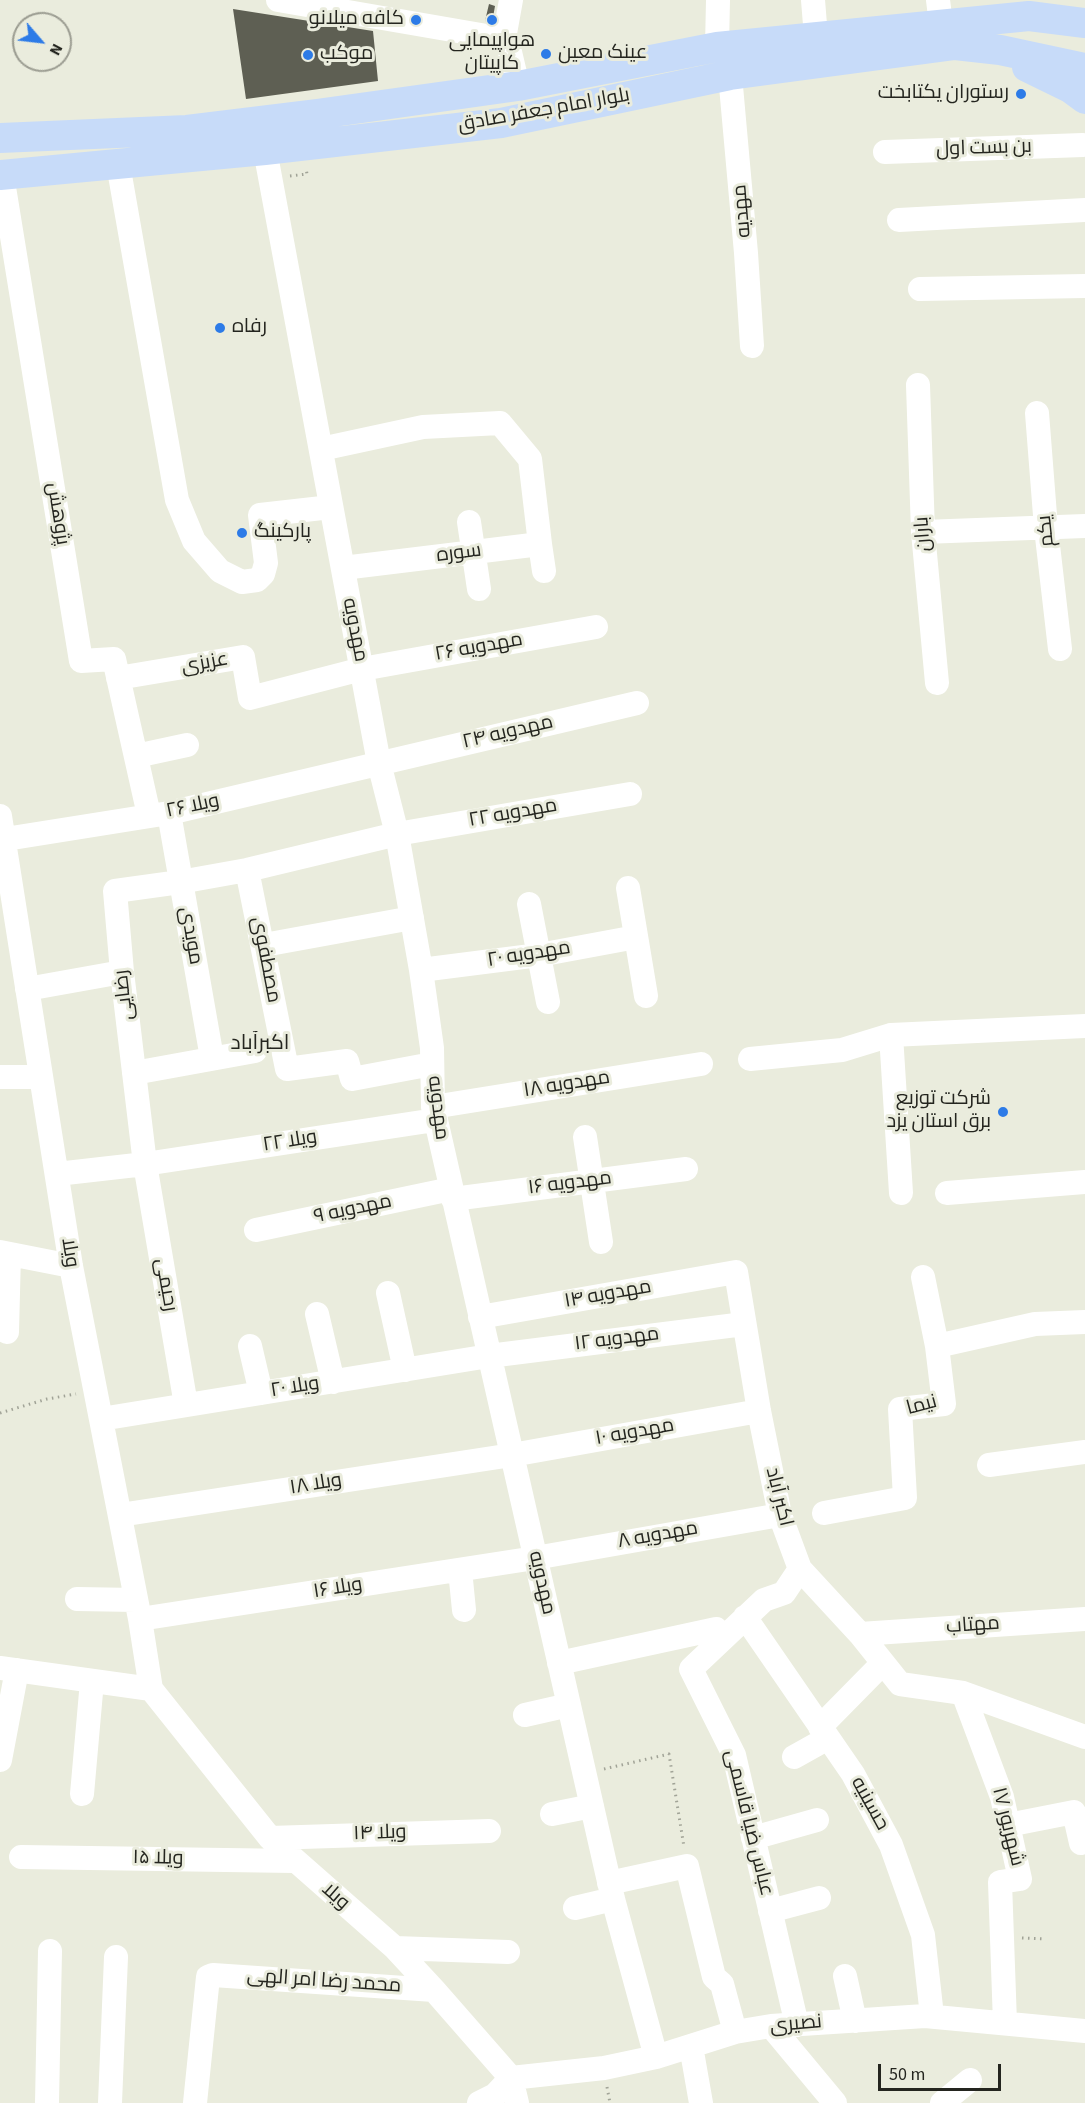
<!DOCTYPE html>
<meta charset="utf-8">
<style>
body{margin:0}
#map{position:relative;width:1085px;height:2103px;overflow:hidden;background:#eaecdd;font-family:"Source Sans 3",sans-serif}
canvas{display:block}
.north{position:absolute;left:12px;top:12px;width:60px;height:60px;box-sizing:border-box;background:#eaecdd;border:2px solid #9b9c91;border-radius:50%;rotate:118deg;font-size:16px;font-weight:700;line-height:24px;text-align:center;color:#24251f}
.north::after{content:'';display:block;margin:auto;width:21px;height:27px;background:#2d7be7;clip-path:polygon(50% 0,100% 100%,50% 72%,0 100%)}
.scale{position:absolute;left:878px;top:2064px;width:123px;height:27px;box-sizing:border-box;border:3px solid #24251f;border-top:0;padding-left:8px;font-size:18px;line-height:21px;white-space:nowrap;color:#24251f;-webkit-text-stroke:4px #eaecdd;paint-order:stroke}
</style>
<div id="map">
<canvas width="1085" height="2103"></canvas>
<div class="north">N</div>
<div class="scale">50 m</div>
</div>
<script>
const ctx = document.querySelector('canvas').getContext('2d');
ctx.lineJoin = 'round';
function fillPath(path, color) { ctx.fillStyle = color; ctx.fill(path, 'evenodd'); }
const shape = rows => new Path2D(rows.map(r => 'M' + r).join(''));
function strokePath(path, color, width, dash) { ctx.strokeStyle = color; ctx.lineWidth = width; ctx.lineCap = dash ? 'butt' : 'round'; ctx.setLineDash(dash || []); ctx.stroke(path); }
function label(font, color, halo, rows, align = 'center') {
  ctx.font = font + ' "Source Sans 3",Cairo,sans-serif'; ctx.lineWidth = 6; ctx.setLineDash([]); ctx.textBaseline = 'middle'; ctx.strokeStyle = halo; ctx.fillStyle = color; for (const [text, x, y, turn = 0] of rows) {
    ctx.save(); ctx.translate(x, y); ctx.rotate((+turn || 0) * Math.PI / 180); ctx.textAlign = isNaN(turn) ? turn : align; if (halo) ctx.strokeText(text, 0, 0); ctx.fillText(text, 0, 0); ctx.restore();
  }
}
fillPath(shape([
 [489,4,495,6,492,23,485,21],
 [233,9,373,31,378,81,246,99]
]), '#5e5f53');
strokePath(shape([
 [290,176,307,174,306,168],
 [0,1413,47,1399,76,1394],
 [604,1769,669,1754,684,1847],
 [1022,1938,1045,1939],
 [607,2087,610,2103]
]), '#a1a397', 3, [1.5, 4.5]);
strokePath(shape([
 [278,0,504,39],
 [511,0,504,39,510,52,518,86],
 [813,0,816,37],
 [938,0,941,24],
 [717,47,718,0],
 [730,75,746,253,752,346],
 [265,150,379,763,397,834,421,970,432,1048,433,1107,613,1899,656,2057],
 [885,152,1083,145],
 [118,164,177,500,194,541,220,571,242,582,257,580,263,574,266,563,260,515,331,507],
 [2,175,81,661,114,659,149,815],
 [899,220,1085,210],
 [920,289,1085,286],
 [918,385,923,532,937,683],
 [1037,413,1046,528,1060,649],
 [321,449,423,427,500,423,530,459,540,544,343,568],
 [469,522,479,589],
 [923,532,1085,526],
 [540,544,544,571],
 [118,678,243,657,250,698,362,669,596,627],
 [136,756,187,745],
 [169,813,212,1058],
 [0,816,71,1266,140,1619,151,1689,270,1838,395,1948,434,1990,511,2078,517,2103],
 [0,840,169,813,637,703],
 [247,870,287,1069,347,1061,352,1079,432,1064],
 [628,888,646,996],
 [529,904,548,1002],
 [264,945,412,918],
 [421,970,539,955,636,937],
 [27,989,122,972],
 [891,1035,901,1193],
 [750,1059,842,1050,891,1035,1085,1026],
 [134,1073,255,1051],
 [0,1077,41,1077],
 [433,1107,701,1064],
 [585,1137,601,1242],
 [57,1174,145,1164,435,1120],
 [947,1193,1085,1182],
 [453,1199,686,1169],
 [256,1230,451,1189],
 [0,1252,71,1266],
 [923,1277,937,1346],
 [388,1293,405,1370],
 [317,1314,333,1382],
 [480,1317,736,1272,759,1411,780,1515,800,1569,860,1634,900,1684,963,1693,1085,1737],
 [7,1332,9,1254],
 [250,1346,261,1393],
 [186,1405,145,1164,122,972,115,891,180,882,247,870,397,834,630,794],
 [101,1419,489,1356,744,1324],
 [989,1465,1085,1452],
 [824,1513,905,1498,900,1409,944,1404,937,1346,1035,1324,1085,1322],
 [120,1515,512,1455,759,1411],
 [460,1570,464,1610],
 [77,1599,136,1600],
 [745,1617,853,1774,891,1845,923,1935,932,2016],
 [140,1619,535,1558,780,1515],
 [860,1634,1085,1619],
 [559,1663,716,1629,722,1638],
 [0,1668,151,1689],
 [963,1693,1002,1797,1020,1879,1000,1882,1005,2023],
 [525,1715,569,1705],
 [820,1727,883,1663],
 [794,1757,828,1738],
 [0,1760,17,1670],
 [82,1794,92,1681],
 [552,1814,592,1806],
 [1008,1825,1074,1812,1081,1843],
 [270,1838,489,1831],
 [753,1838,817,1820],
 [21,1857,294,1861],
 [609,1883,687,1866,714,1977,722,1984,735,2032],
 [575,1908,613,1899],
 [770,1911,819,1898],
 [395,1948,508,1952],
 [845,1976,855,2021],
 [797,2025,734,1755,691,1669,764,1600,784,1593,800,1569],
 [771,2026,835,2103],
 [691,2046,701,2103],
 [47,2103,50,1951],
 [110,2103,116,1957],
 [195,2103,208,1977,213,1975,434,1990],
 [479,2103,495,2095,511,2078,604,2068,656,2057,735,2032,771,2026,925,2016,1085,2031],
 [942,2103,970,2080]
]), '#fff', 24);
strokePath(shape([
 [1027,67,1070,88,1085,99],
 [0,138,187,130,318,114,518,86,717,47,1029,16,1085,23],
 [0,175,265,150,501,123,730,75,955,45,1000,50,1085,68]
]), '#c7dbf9', 30);
for (const [x, y, r, color] of [
 [416,20,6,"#2d7be7"],
 [492,20,6,"#2d7be7"],
 [546,54,6,"#2d7be7"],
 [308,55,6,"#2d7be7"],
 [1021,94,6,"#2d7be7"],
 [220,328,6,"#2d7be7"],
 [242,533,6,"#2d7be7"],
 [1003,1112,6,"#2d7be7"]
]) { const dot = new Path2D(); dot.arc(x, y, r, 0, 2 * Math.PI); ctx.fillStyle = color; ctx.fill(dot); strokePath(dot, '#eaecdd', 2); }
label('20px', '#24251f', '#eaecdd', [
 ["کافه میلانو",404,20,"right"],
 ["هواپیمایی",492,42,"center"],
 ["کاپیتان",492,65,"center"],
 ["عینک معین",558,54],
 ["موکب",320,55],
 ["رستوران یکتابخت",1009,94,"right"],
 ["رفاه",232,328],
 ["پارکینگ",254,533],
 ["شرکت توزیع",991,1100,"right"],
 ["برق استان یزد",991,1123,"right"]
], 'left');
label('20px', '#24251f', '#eaecdd', [
 ["بلوار امام جعفر صادق",544,111,-10],
 ["بن بست اول",984,149,-2],
 ["مهديه",743,211,-95],
 ["پژوهش",57,514,81],
 ["یکم",1047,531,-96],
 ["باران",924,534,-94],
 ["سوره",459,554,-7],
 ["مهدویه",354,630,79],
 ["مهدویه ۲۶",479,648,-10],
 ["عزیزی",205,664,-10],
 ["مهدویه ۲۴",508,733,-13],
 ["ویلا ۲۶",193,807,-12],
 ["مهدویه ۲۲",513,814,-10],
 ["مویدی",190,936,80],
 ["مهدویه ۲۰",529,955,-9],
 ["مصطفوی",265,960,79],
 ["رضایی",125,995,-97],
 ["مهدویه ۱۸",567,1085,-9],
 ["مهدویه",437,1108,83],
 ["ویلا ۲۲",290,1142,-9],
 ["مهدویه ۱۶",570,1184,-7],
 ["مهدویه ۹",353,1210,-12],
 ["ویلا",69,1253,81],
 ["رحیمی",165,1285,80],
 ["مهدویه ۱۴",608,1295,-10],
 ["مهدویه ۱۲",617,1340,-7],
 ["ویلا ۲۰",295,1388,-9],
 ["نیما",922,1406,-15],
 ["مهدویه ۱۰",635,1433,-10],
 ["ویلا ۱۸",316,1485,-9],
 ["اکبر آباد",778,1497,76],
 ["مهدویه ۸",658,1536,-10],
 ["مهدویه",541,1583,77],
 ["ویلا ۱۶",338,1589,-9],
 ["مهتاب",973,1626,-4],
 ["حسینیه",869,1804,61],
 ["عباس ضیا قاسمی",748,1823,76],
 ["۱۷ شهریور",1007,1827,76],
 ["ویلا ۱۴",380,1834,-2],
 ["ویلا ۱۵",158,1859,1],
 ["ویلا",335,1897,41],
 ["محمد رضا امر الهی",324,1982,4],
 ["نصیری",796,2025,-5]
]);
label('21px', '#24251f', '#eaecdd', [
 ["اکبرآباد",260,1044]
]);
</script>
